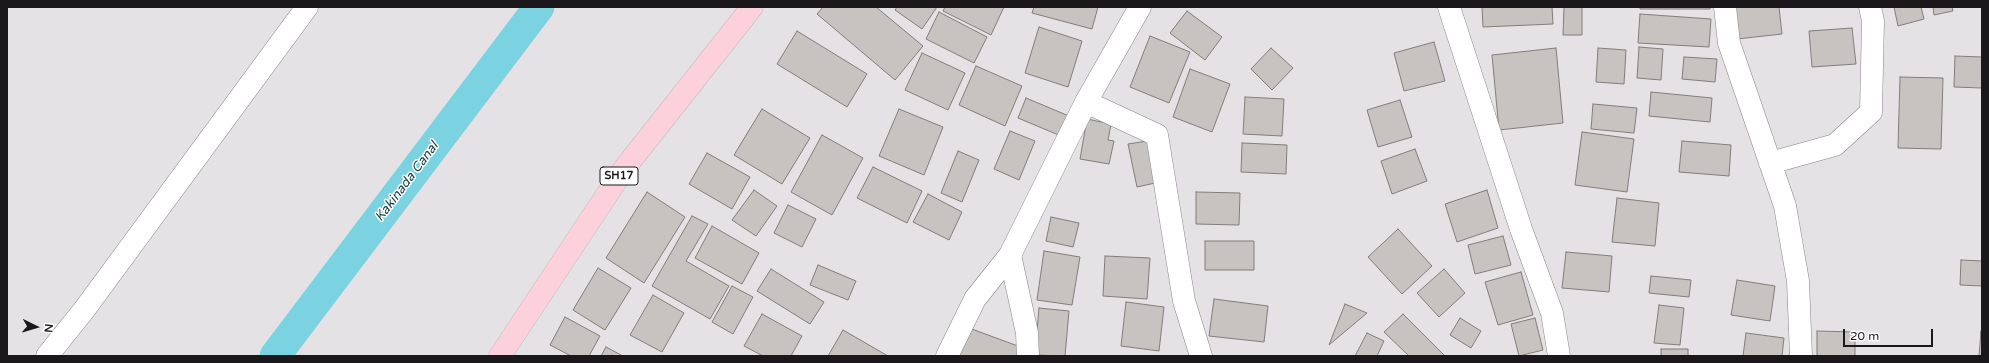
<!DOCTYPE html>
<style>
body{margin:0}
#map{position:relative;width:1989px;height:363px;overflow:hidden;background:#e5e2e5;font-family:"Varela Round",sans-serif}
canvas{display:block}
.frame{position:absolute;inset:0;border:8px solid #1a181a;pointer-events:none}
.north{position:absolute;left:16px;top:307px;width:40px;height:40px;-webkit-text-stroke:3px #fff;paint-order:stroke;rotate:95deg;font-size:11px;font-weight:700;line-height:16px;text-align:center;color:#1a181a}
.north::after{content:'';display:block;margin:auto;width:14px;height:18px;background:#1a181a;clip-path:polygon(50% 0,100% 100%,50% 72%,0 100%)}
.scale{position:absolute;left:1843px;top:329px;width:90px;height:18px;box-sizing:border-box;border:2px solid #1a181a;border-top:0;padding-left:5px;font-size:12px;line-height:14px;white-space:nowrap;color:#1a181a;-webkit-text-stroke:3px #fff;paint-order:stroke}
</style>
<div id="map">
<canvas width="1989" height="363"></canvas>
<div class="frame"></div>
<div class="north">N</div>
<div class="scale">20 m</div>
</div>
<script>
const ctx = document.querySelector('canvas').getContext('2d');
ctx.lineJoin = 'round';
const shape = rows => new Path2D(rows.map(r => 'M' + r).join(''));
function strokePath(path, color, width, dash) { ctx.strokeStyle = color; ctx.lineWidth = width; ctx.lineCap = dash ? 'butt' : 'round'; ctx.setLineDash(dash || []); ctx.stroke(path); }
function fillPath(path, color) { ctx.fillStyle = color; ctx.fill(path, 'evenodd'); }
function label(font, color, halo, rows, align = 'center') {
  ctx.font = font + ' "Varela Round",sans-serif'; ctx.lineWidth = 3; ctx.setLineDash([]); ctx.textBaseline = 'middle'; ctx.strokeStyle = halo; ctx.fillStyle = color; for (const [text, x, y, turn = 0] of rows) {
    ctx.save(); ctx.translate(x, y); ctx.rotate((+turn || 0) * Math.PI / 180); ctx.textAlign = isNaN(turn) ? turn : align; if (halo) ctx.strokeText(text, 0, 0); ctx.fillText(text, 0, 0); ctx.restore();
  }
}
strokePath(shape([
 [275,356,539,7]
]), '#7bd2e1', 31);
const building = shape([
 [823,7,876,7,923,46,895,80,817,14,823,7],
 [897,7,937,7,922,29,895,10,897,7],
 [945,7,1004,7,991,35,943,11,945,7],
 [1034,7,1098,7,1092,29,1032,13,1034,7],
 [1482,7,1552,7,1553,24,1483,27,1482,7],
 [1564,7,1582,7,1582,35,1563,35,1564,7],
 [1640,7,1710,7,1710,9,1640,9,1640,7],
 [1734,7,1779,7,1782,34,1737,39,1734,7],
 [1894,7,1921,7,1924,19,1898,26,1894,7],
 [1933,7,1952,7,1953,11,1934,15,1933,7],
 [1187,11,1222,37,1205,60,1170,33,1187,11],
 [939,12,987,37,974,63,926,39,939,12],
 [1640,14,1711,19,1709,47,1638,43,1640,14],
 [1039,27,1082,41,1068,87,1025,73,1039,27],
 [1852,28,1856,64,1812,67,1809,31,1852,28],
 [797,31,867,74,847,107,777,64,797,31],
 [1150,36,1190,52,1169,103,1130,87,1150,36],
 [1434,42,1445,81,1404,91,1394,53,1434,42],
 [1639,47,1663,49,1661,80,1637,78,1639,47],
 [1271,48,1293,68,1272,90,1251,69,1271,48],
 [1556,48,1563,123,1499,130,1492,55,1556,48],
 [1598,48,1626,50,1624,84,1596,82,1598,48],
 [922,53,965,73,948,110,905,90,922,53],
 [1955,56,1982,57,1982,88,1954,87,1955,56],
 [1684,57,1717,59,1715,82,1682,79,1684,57],
 [976,66,1022,86,1005,126,959,105,976,66],
 [1190,69,1230,84,1212,132,1173,117,1190,69],
 [1900,77,1943,78,1941,149,1898,148,1900,77],
 [1651,92,1712,98,1710,122,1649,116,1651,92],
 [1245,97,1284,99,1282,136,1243,134,1245,97],
 [1026,98,1069,116,1061,136,1018,118,1026,98],
 [1400,100,1412,137,1378,147,1367,110,1400,100],
 [1593,104,1637,108,1634,133,1591,129,1593,104],
 [762,109,810,138,782,184,734,155,762,109],
 [899,109,943,127,924,175,879,156,899,109],
 [1087,119,1111,124,1108,140,1114,141,1109,164,1080,159,1087,119],
 [1010,131,1035,141,1019,180,994,169,1010,131],
 [1582,132,1634,139,1627,192,1575,185,1582,132],
 [822,135,863,158,832,215,791,192,822,135],
 [1147,141,1155,183,1137,187,1128,144,1147,141],
 [1682,141,1731,145,1729,176,1679,172,1682,141],
 [1242,143,1287,145,1286,174,1241,172,1242,143],
 [1415,149,1427,181,1392,194,1381,161,1415,149],
 [958,151,979,160,962,202,941,193,958,151],
 [707,153,750,177,732,209,689,184,707,153],
 [873,167,922,191,907,223,857,198,873,167],
 [754,190,777,206,756,236,732,220,754,190],
 [1487,190,1498,228,1457,242,1445,204,1487,190],
 [647,192,685,217,644,283,606,258,647,192],
 [1196,192,1240,193,1239,225,1196,224,1196,192],
 [928,194,962,212,949,240,913,222,928,194],
 [1617,198,1659,203,1655,246,1612,242,1617,198],
 [788,205,816,219,802,247,774,233,788,205],
 [692,216,708,224,686,261,729,286,710,319,652,286,692,216],
 [1051,217,1079,223,1073,247,1046,241,1051,217],
 [712,226,759,253,742,284,695,258,712,226],
 [1398,229,1432,266,1402,294,1368,257,1398,229],
 [1503,236,1511,265,1475,274,1468,245,1503,236],
 [1205,241,1254,241,1254,270,1205,270,1205,241],
 [1044,251,1080,257,1072,305,1037,300,1044,251],
 [1566,252,1612,256,1609,292,1562,288,1566,252],
 [1105,256,1150,258,1147,299,1103,296,1105,256],
 [1961,260,1982,261,1982,286,1960,285,1961,260],
 [818,265,856,281,848,300,810,285,818,265],
 [598,268,631,288,605,330,573,310,598,268],
 [771,269,824,302,810,324,757,291,771,269],
 [1444,269,1465,293,1439,317,1417,293,1444,269],
 [1521,272,1533,315,1498,325,1485,282,1521,272],
 [1651,276,1691,280,1689,297,1649,293,1651,276],
 [1737,280,1775,286,1770,321,1731,315,1737,280],
 [732,286,753,297,733,334,712,322,732,286],
 [653,295,684,313,662,352,630,335,653,295],
 [1214,299,1268,306,1264,342,1209,336,1214,299],
 [1126,302,1164,307,1159,351,1121,346,1126,302],
 [1345,304,1367,313,1329,345,1345,304],
 [1659,305,1684,308,1680,345,1654,343,1659,305],
 [1039,308,1069,311,1065,356,1035,355,1039,308],
 [762,314,802,336,791,356,763,356,744,346,762,314],
 [1403,314,1445,356,1409,356,1384,332,1403,314],
 [565,317,600,336,589,356,571,356,550,345,565,317],
 [1460,318,1481,331,1471,348,1450,335,1460,318],
 [1535,318,1543,350,1519,356,1511,324,1535,318],
 [969,328,1026,349,1024,356,958,356,969,328],
 [843,330,888,356,828,356,843,330],
 [1817,331,1855,332,1855,356,1817,356,1817,331],
 [1981,331,1982,356,1979,356,1981,331],
 [1367,333,1384,341,1377,356,1355,356,1367,333],
 [1746,333,1784,338,1782,356,1743,356,1746,333],
 [606,347,623,356,601,356,606,347],
 [1661,349,1688,349,1688,356,1661,356,1661,349]
]);
fillPath(building, '#c7c3c0');
strokePath(building, '#817d7b', 1);
const minor = shape([
 [1449,7,1521,229,1552,313,1559,356],
 [1725,7,1729,43,1785,206,1798,281,1801,356],
 [1086,102,1157,135,1184,301,1201,356],
 [1770,163,1835,145,1871,112,1873,21,1870,7],
 [1010,255,1027,333,1028,356]
]);
const secondary = shape([
 [47,356,84,310,307,7],
 [947,356,975,299,1010,255,1086,102,1140,7]
]);
const primary = shape([
 [500,356,624,169,752,7]
]);
strokePath(minor, '#878487', 23);
strokePath(secondary, '#878487', 23);
strokePath(primary, '#bfbebf', 23);
strokePath(minor, '#fff', 22);
strokePath(secondary, '#fff', 22);
strokePath(primary, '#fdd1dc', 22);
for (const [x, y, w] of [
 [619,176,38]
]) { const box = new Path2D(); box.roundRect(x - w / 2, y - 9, w, 18, 3); ctx.fillStyle = '#fff'; ctx.fill(box); strokePath(box, '#1a181a', 1); }
label('bold 11px', '#1a181a', null, [
 ["SH17",619,176]
]);
label('italic 13px', '#194148', '#fff', [
 ["Kakinada Canal",407,182,-53]
]);
</script>
